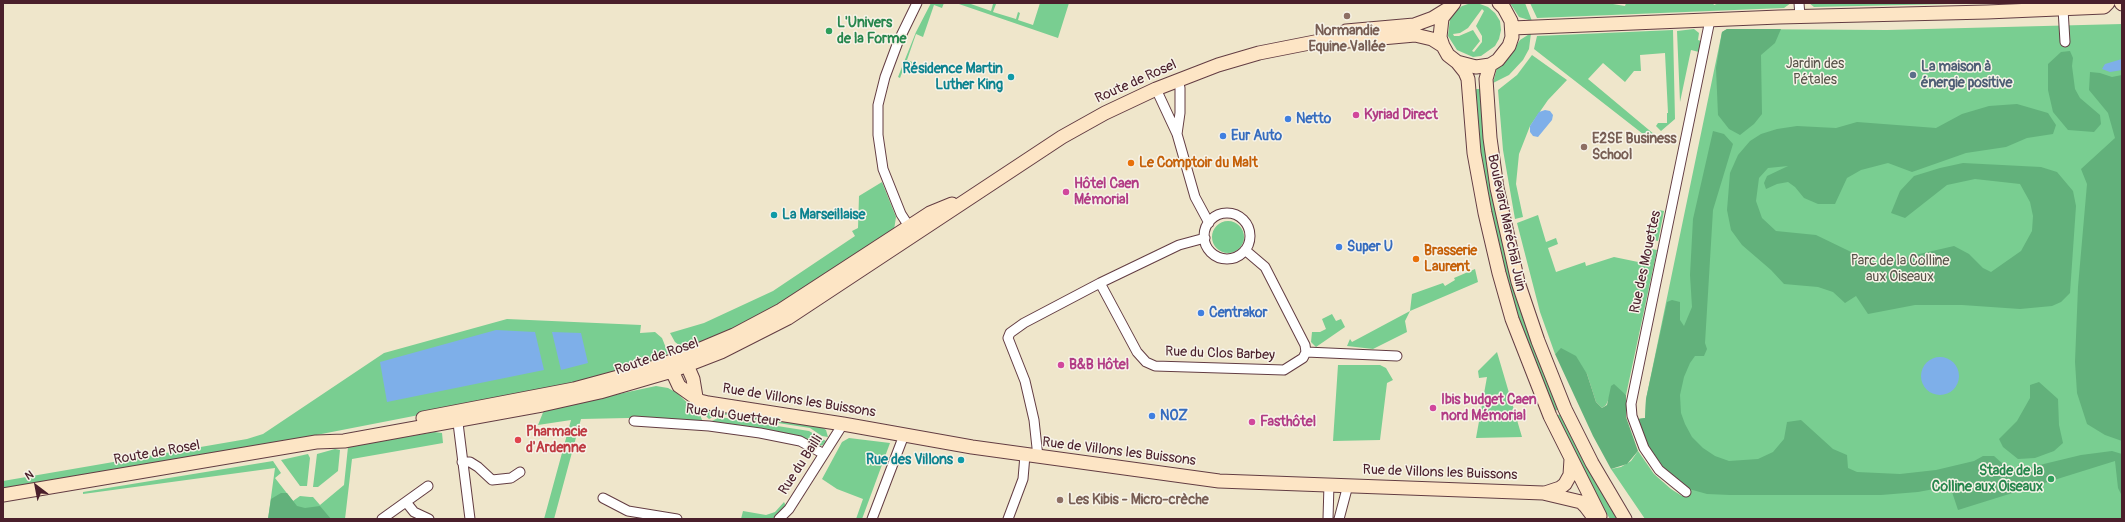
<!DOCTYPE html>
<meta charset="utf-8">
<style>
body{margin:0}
#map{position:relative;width:2125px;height:522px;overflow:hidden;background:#efe6cb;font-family:Pangolin,sans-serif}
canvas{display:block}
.frame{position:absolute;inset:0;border:4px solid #4a1f2b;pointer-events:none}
.north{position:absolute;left:16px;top:466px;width:40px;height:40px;-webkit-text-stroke:3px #f7f3e8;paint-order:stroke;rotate:328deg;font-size:11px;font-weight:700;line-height:16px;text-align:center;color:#4a1f2b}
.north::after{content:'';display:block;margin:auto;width:14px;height:18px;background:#4a1f2b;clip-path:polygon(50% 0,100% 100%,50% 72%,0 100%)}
</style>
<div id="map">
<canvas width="2125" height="522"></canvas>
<div class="frame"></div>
<div class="north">N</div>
</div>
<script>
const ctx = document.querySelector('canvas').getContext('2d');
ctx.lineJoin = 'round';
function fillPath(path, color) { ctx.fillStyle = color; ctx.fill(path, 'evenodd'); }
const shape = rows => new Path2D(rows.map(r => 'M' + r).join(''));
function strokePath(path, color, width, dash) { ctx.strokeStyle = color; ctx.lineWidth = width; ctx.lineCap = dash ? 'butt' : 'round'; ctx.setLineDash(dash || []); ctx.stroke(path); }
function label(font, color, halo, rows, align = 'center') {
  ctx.font = font + ' Pangolin,sans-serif'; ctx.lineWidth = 3; ctx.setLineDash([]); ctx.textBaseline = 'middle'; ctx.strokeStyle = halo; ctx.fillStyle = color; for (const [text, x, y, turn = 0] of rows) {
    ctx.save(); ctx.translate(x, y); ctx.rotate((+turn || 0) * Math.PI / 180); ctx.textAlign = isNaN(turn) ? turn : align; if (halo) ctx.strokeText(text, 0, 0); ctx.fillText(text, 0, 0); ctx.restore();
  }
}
fillPath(shape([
 [931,3,944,3,942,8,934,5,923,37,916,34,907,60,915,63,911,73,903,70,900,78,898,77,916,32],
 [956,3,968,3,991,11,993,4,996,4,993,12,1016,19,1018,12,1020,13,1018,20,1033,25,1040,3,1069,3,1058,38],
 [1471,3,1480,4,1488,7,1495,13,1500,21,1501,30,1499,39,1495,46,1481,56,1473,57,1457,50,1448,36,1450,19,1455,12,1462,6],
 [1482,9,1484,11,1476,26,1482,36,1482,42,1474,52,1472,51,1480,41,1473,30,1459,36,1454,36,1453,34,1460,33,1468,28],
 [1510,3,1525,3,1532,21,1519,17],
 [1530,3,1607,3,1625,6,1626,3,1713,3,1714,5,1719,3,1791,3,1784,8,1537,18],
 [1809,3,1993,3,1814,7],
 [2122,24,2122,519,1645,519,1611,469,1621,467,1631,461,1638,451,1654,474,1671,489,1682,496,1689,489,1662,466,1638,419,1645,418,1646,399,1722,32,1727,29,1887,30],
 [1694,29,1699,33,1698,40,1701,41,1699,52,1691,50,1680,102,1677,31],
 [1673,30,1675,119,1661,131,1656,126,1658,123,1667,123,1667,113,1668,113,1665,53,1640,55,1641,71,1634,71,1625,82,1603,63,1588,79,1655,135,1653,138,1643,134,1534,49,1537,36],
 [1531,33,1529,49,1523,60,1509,75,1493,83,1497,68,1509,57,1520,40],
 [1532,55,1567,80,1548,100,1530,126,1519,154,1516,184,1523,217,1515,219,1503,150,1498,90,1517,75],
 [1473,89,1481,89,1488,154,1561,408,1553,412,1510,299,1483,181],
 [882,182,896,217,894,230,758,319,690,347,679,345,675,342,670,333,704,323,773,291,855,236,852,231,858,228,859,196],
 [1659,210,1664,211,1658,241,1648,239,1651,223,1657,222],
 [1538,215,1546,242,1556,238,1558,244,1548,248,1556,272,1585,262,1586,266,1614,257,1643,263,1646,248,1657,250,1626,395,1618,390,1610,396,1606,405,1602,408,1596,402,1587,374,1561,349,1555,354,1540,312,1517,223],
 '1212 237a16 16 0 1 1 32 0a16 16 0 1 1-32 0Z',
 [1475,269,1478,282,1410,311,1405,321,1407,332,1373,349,1347,346,1350,339,1352,342,1410,311,1412,294,1443,283,1445,286,1455,280,1454,278],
 [1332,314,1336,321,1341,319,1345,327,1316,347,1311,342,1312,332,1320,332,1326,329,1322,319],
 [507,319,641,325,640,333,655,332,662,338,668,353,662,359,578,384,265,445,3,488,3,481,247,439,263,434,384,353],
 [1497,352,1522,437,1476,438,1487,377,1479,378,1478,371],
 [1338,365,1380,365,1386,368,1393,380,1387,383,1380,440,1333,441],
 [656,386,668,388,677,393,700,415,703,422,628,418,581,419,554,519,544,519,571,420,538,425,544,410],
 [694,405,819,425,826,430,828,437,822,436,810,428,720,414,709,419],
 [1562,413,1619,519,1610,519,1591,488,1555,417],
 [720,417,809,431,826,441,823,445,819,446,712,423,712,421],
 [434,432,442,433,443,443,352,459,345,519,268,519,275,468,83,494,83,492,273,461,281,473,275,478,293,501,300,496,310,497,313,497,320,505,344,485,348,447],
 [849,438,890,443,862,519,856,519,863,499,837,489,822,479,842,442],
 [335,449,340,450,338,471,318,487,313,487,317,454],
 [308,454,310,458,307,486,300,486,281,460],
 [784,502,786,506,774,519,741,519,743,511,766,515,775,512]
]), '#79ce91');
fillPath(shape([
 [1727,29,1781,29,1775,43,1761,55,1762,114,1754,124,1740,135,1729,129,1718,115,1716,68,1722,32],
 [2070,51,2073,58,2072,66,2075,89,2080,98,2100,115,2101,124,2094,132,2068,130,2053,112,2048,90,2048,64,2061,52],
 [2090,72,2100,73,2112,77,2122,75,2122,441,2105,435,2087,424,2077,393,2075,362,2078,287,2087,184,2081,169,2115,138,2108,113,2089,90],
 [2017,104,2048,113,2056,125,2053,134,2027,138,2006,147,1966,153,1912,172,1888,163,1861,170,1847,178,1835,204,1818,204,1804,198,1795,187,1788,182,1777,184,1766,189,1764,183,1767,176,1788,166,1768,168,1759,178,1756,201,1762,218,1776,231,1816,235,1876,264,1954,246,1969,254,1983,268,1991,272,2021,251,2032,231,2033,216,2030,202,2020,184,1975,179,1947,185,1905,218,1891,213,1900,191,1914,176,1940,168,1963,163,2041,167,2057,172,2073,191,2076,206,2070,293,2061,302,2052,306,2020,309,1962,305,1915,305,1868,314,1856,296,1845,303,1833,292,1818,287,1784,284,1771,270,1742,245,1731,230,1727,210,1730,173,1738,155,1750,141,1761,134,1777,129,1797,126,1836,128,1857,122,1936,128,1962,114,1989,106],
 [1713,131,1724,134,1733,144,1713,210,1705,343,1707,349,1704,356,1695,356,1690,363,1684,377,1680,395,1681,413,1685,424,1692,437,1703,448,1715,456,1729,461,1758,459,1773,452,1784,439,1787,422,1801,420,1833,449,1847,455,1848,468,1857,472,1900,474,1936,470,1974,461,1983,456,1994,456,2003,464,2019,470,2081,455,2112,451,2122,454,2122,496,2118,488,2115,461,1958,510,1950,486,1918,492,1881,495,1730,495,1707,494,1689,489,1670,475,1648,448,1638,419,1645,418,1646,399,1667,302,1672,300,1680,302,1680,320,1684,326,1692,307,1690,275,1693,219],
 [1561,348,1576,356,1587,374,1596,402,1602,408,1607,405,1611,386,1614,384,1626,395,1626,417,1638,451,1627,464,1611,469,1593,436,1555,354],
 [2039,382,2058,399,2059,425,2063,443,2054,451,2035,458,2018,459,2003,447,1999,439,2017,421,2030,398,2030,385],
 [281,493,287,493,297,506,305,508,320,506,331,519,268,519,271,499]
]), '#62b17b');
fillPath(shape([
 [2122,59,2122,70,2110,72,2102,69,2105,64],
 [1545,110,1550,111,1553,115,1552,120,1538,137,1533,136,1530,132,1530,126,1539,112],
 [496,330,535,332,544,370,387,402,380,362],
 [552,332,581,333,588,363,561,370],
 '1921 376a19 19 0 1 1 38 0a19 19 0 1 1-38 0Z'
]), '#7eafe9');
const street = shape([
 [1799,3,1800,16],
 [2063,9,2065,42],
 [1156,89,1177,134,1195,197,1209,223],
 [1177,134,1180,113,1180,88,1178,80],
 '1204 236a23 23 0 1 1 46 0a23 23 0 1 1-46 0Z',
 [912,231,901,214,883,169,878,135,878,105,885,77,898,42,917,3],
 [1100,283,1137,352,1146,362,1155,366,1284,370,1303,358,1306,352,1305,345,1265,267,1245,250],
 [1306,352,1397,356],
 [457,415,470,519],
 [634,421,709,426,760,433,800,441,824,454],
 [1038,457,1034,420,1025,381,1008,338,1010,333,1024,323,1100,283,1179,245,1205,238],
 [462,462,470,462,478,467,492,480,511,478,520,472],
 [1686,492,1659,470,1644,448,1632,416,1631,404,1710,20],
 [603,498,628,511,677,519],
 [406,502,414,512,429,519],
 [382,519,428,486],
 [779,519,789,509,843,424],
 [872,519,904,435],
 [1008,519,1023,479,1025,455],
 [1328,519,1329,484],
 [1339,519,1348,485]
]);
const secondary = shape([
 [1454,3,1442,18,1440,37,1443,46,1448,55,1457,62,1476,67,1490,65,1498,60,1509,46,1512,37,1511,21,1504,8,1499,3],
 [2121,3,2122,4],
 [1512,28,1779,17,1987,12,2104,7,2108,3],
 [1335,38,1348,41,1415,35,1432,39,1443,46],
 [1457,62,1465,72,1468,79,1474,153,1485,213,1499,273,1512,319,1550,416,1600,516],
 [1490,65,1486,79,1490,138,1497,188,1518,282,1538,341,1565,409,1592,463,1625,519],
 [687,365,693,379,696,397],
 [672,371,679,386,700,401,708,403,843,424,972,447,1219,481,1543,493,1581,502,1586,507,1595,519],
 [423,418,574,389,655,367,677,359,734,335,781,310,930,213,952,204],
 [1545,493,1560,488,1565,484,1570,475,1571,459],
 [3,495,316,442,344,441,542,405,600,392,672,371,721,352,788,318,1062,137,1105,113,1156,89,1218,65,1259,53,1335,38,1346,31,1414,25,1433,18,1446,10]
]);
strokePath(street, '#633d43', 11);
strokePath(secondary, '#633d43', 15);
strokePath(street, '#fff', 9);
strokePath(secondary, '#fde5c5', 13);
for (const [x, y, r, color] of [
 [1347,16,4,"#8d6e63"],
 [829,31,4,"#2e9e5b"],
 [1913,75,4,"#5c6f8a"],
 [1011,77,4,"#0f9aa8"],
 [1356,115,4,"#d1479c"],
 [1288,119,4,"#3f7fe0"],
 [1223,136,4,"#3f7fe0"],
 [1584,147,4,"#8d6e63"],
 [1131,163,4,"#e8710a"],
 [1066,192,4,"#d1479c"],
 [774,215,4,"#0f9aa8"],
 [1339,247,4,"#3f7fe0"],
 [1416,259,4,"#e8710a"],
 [1201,313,4,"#3f7fe0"],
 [1061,365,4,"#d1479c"],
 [1433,408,4,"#d1479c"],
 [1152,416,4,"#3f7fe0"],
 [1252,422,4,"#d1479c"],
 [518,440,4,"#e0444e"],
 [961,460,4,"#0f9aa8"],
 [2051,479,4,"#2e9e5b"],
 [1060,500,4,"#8d6e63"]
]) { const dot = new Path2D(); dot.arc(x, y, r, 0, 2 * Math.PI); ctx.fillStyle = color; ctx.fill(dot); strokePath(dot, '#f7f3e8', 1.5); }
label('bold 14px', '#27864d', '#f7f3e8', [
 ["L'Univers",837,23],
 ["de la Forme",837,39],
 ["Stade de la",2043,471,"right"],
 ["Colline aux Oiseaux",2043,487,"right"]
], 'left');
label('bold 14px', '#785e54', '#f7f3e8', [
 ["Normandie",1347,31,"center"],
 ["Equine Vallée",1347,47,"center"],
 ["E2SE Business",1592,139],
 ["School",1592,155],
 ["Les Kibis - Micro-crèche",1068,500]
], 'left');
label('14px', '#58544a', '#f7f3e8', [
 ["Jardin des",1815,64],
 ["Pétales",1815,80],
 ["Parc de la Colline",1900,261],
 ["aux Oiseaux",1900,277]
]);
label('bold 14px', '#4e5e75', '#f7f3e8', [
 ["La maison à",1921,67],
 ["énergie positive",1921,83]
], 'left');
label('bold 14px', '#0d838f', '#f7f3e8', [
 ["Résidence Martin",1003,69],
 ["Luther King",1003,85],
 ["La Marseillaise",782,215,"left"],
 ["Rue des Villons",953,460]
], 'right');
label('14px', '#4a1f2b', '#f7f3e8', [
 ["Route de Rosel",1136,82,-24],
 ["Boulevard Maréchal Juin",1506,223,78],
 ["Rue des Mouettes",1646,262,-78],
 ["Rue du Clos Barbey",1220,354,2],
 ["Route de Rosel",657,357,-19],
 ["Rue de Villons les Buissons",799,401,9],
 ["Rue du Guetteur",733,416,8],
 ["Rue de Villons les Buissons",1119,452,7],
 ["Route de Rosel",157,453,-10],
 ["Rue du Bailli",801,465,-57],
 ["Rue de Villons les Buissons",1440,473,2]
]);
label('bold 14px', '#b23c85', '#f7f3e8', [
 ["Kyriad Direct",1364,115],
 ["Hôtel Caen",1074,184],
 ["Mémorial",1074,200],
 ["B&B Hôtel",1069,365],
 ["Ibis budget Caen",1441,400],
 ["nord Mémorial",1441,416],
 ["Fasthôtel",1260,422]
], 'left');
label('bold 14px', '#366cbe', '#f7f3e8', [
 ["Netto",1296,119],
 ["Eur Auto",1231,136],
 ["Super U",1347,247],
 ["Centrakor",1209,313],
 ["NOZ",1160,416]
], 'left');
label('bold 14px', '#c56008', '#f7f3e8', [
 ["Le Comptoir du Malt",1139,163],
 ["Brasserie",1424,251],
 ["Laurent",1424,267]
], 'left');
label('bold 14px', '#be3a42', '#f7f3e8', [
 ["Pharmacie",526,432],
 ["d'Ardenne",526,448]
], 'left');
</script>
